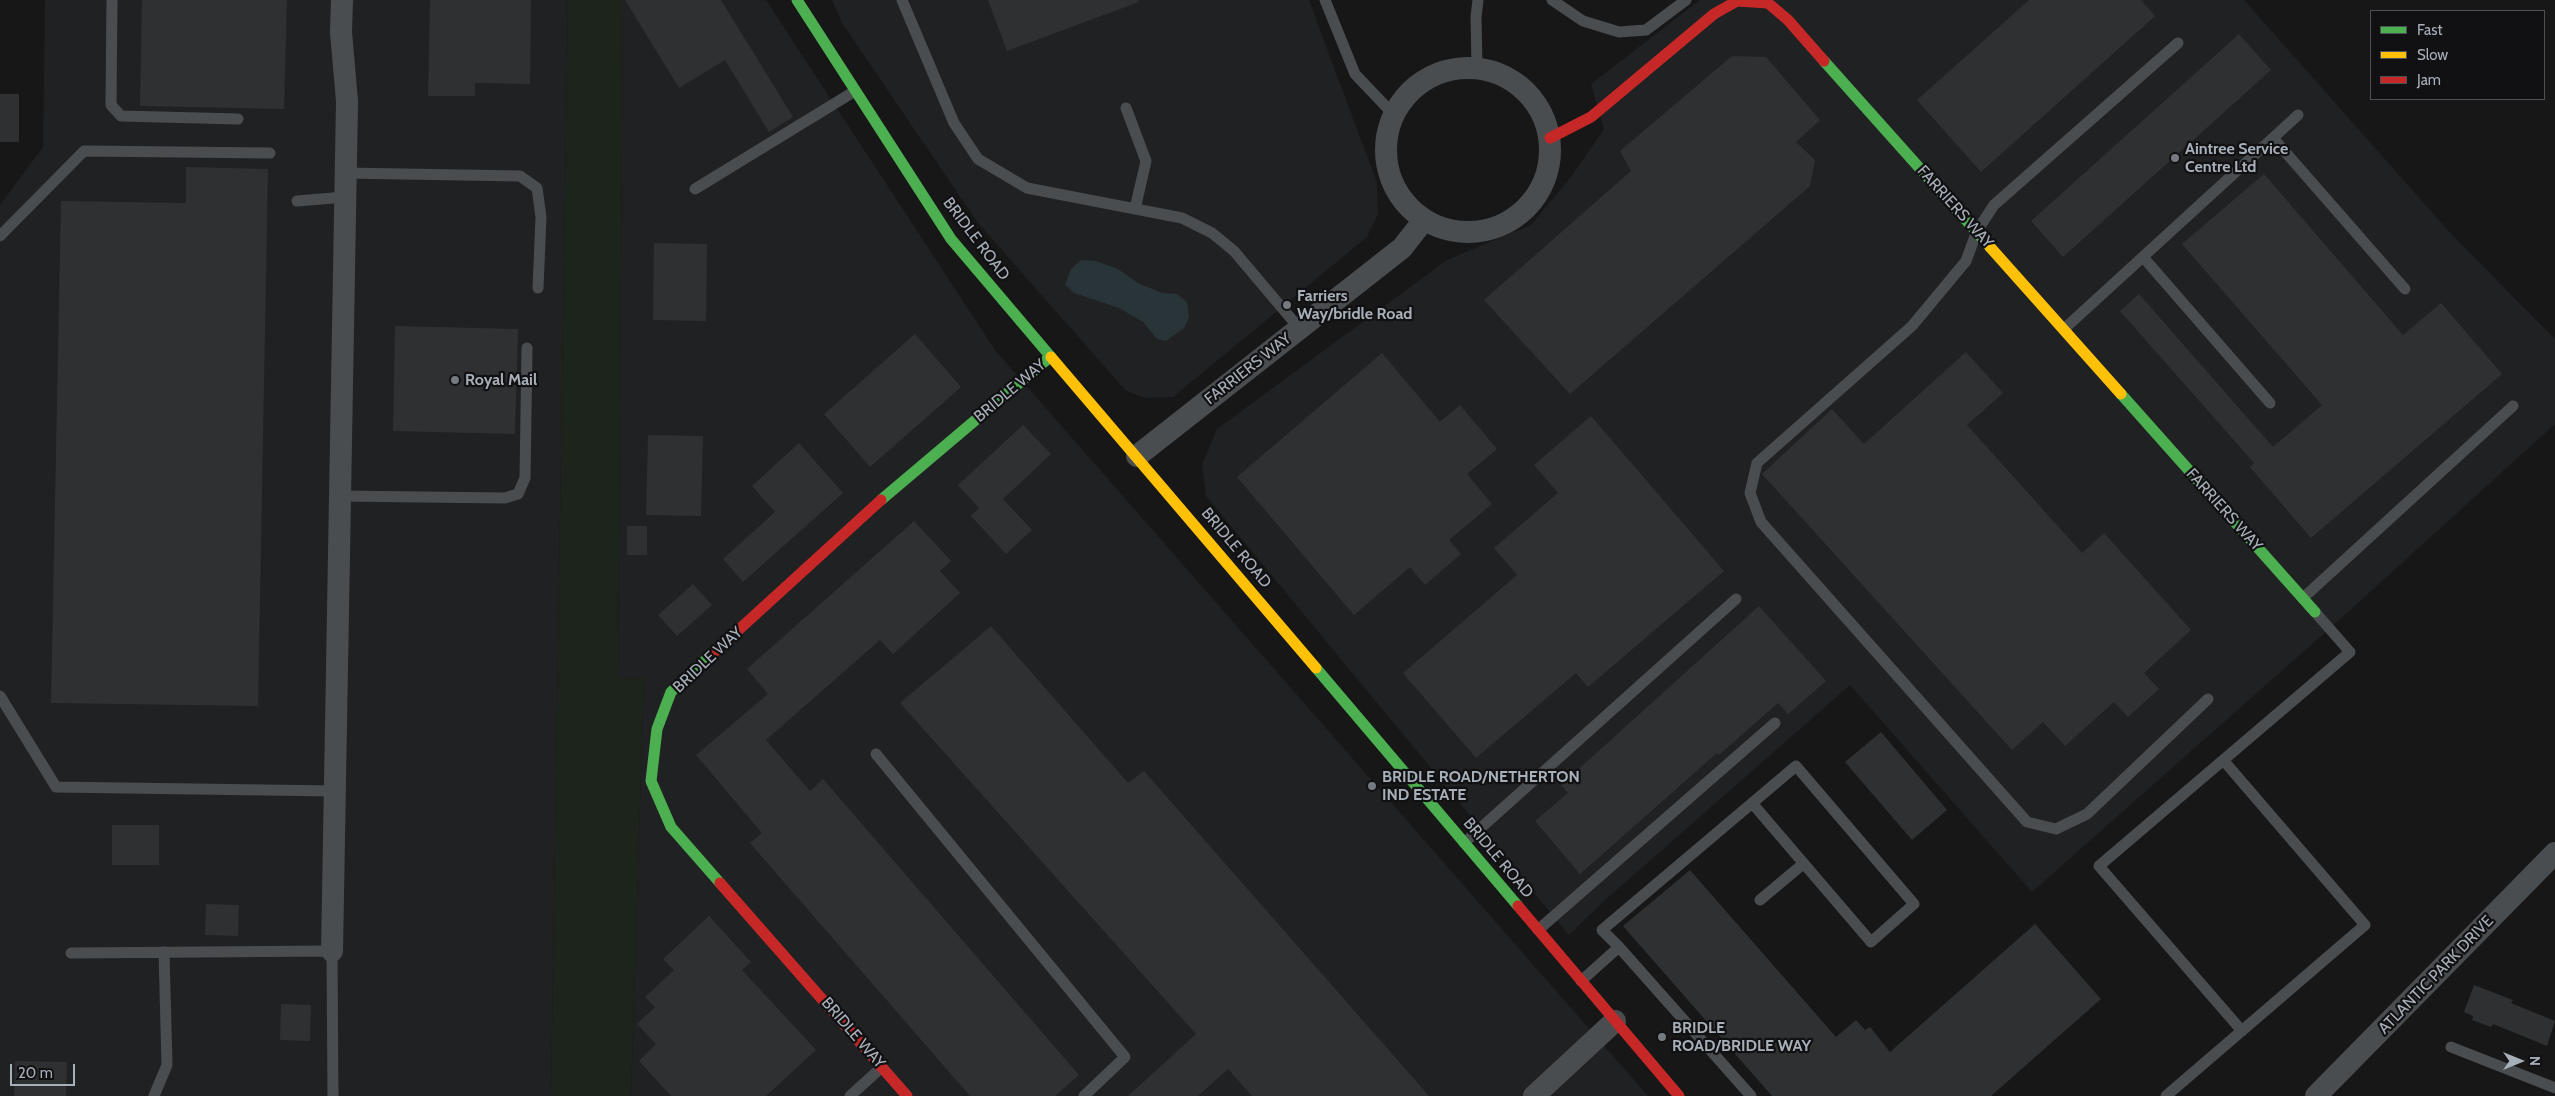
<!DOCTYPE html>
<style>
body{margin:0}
#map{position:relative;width:2555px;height:1096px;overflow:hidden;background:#171717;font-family:Cabin,sans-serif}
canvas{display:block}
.legend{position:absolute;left:2370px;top:10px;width:175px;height:90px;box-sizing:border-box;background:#111113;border:1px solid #4d5055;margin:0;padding:6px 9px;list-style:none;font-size:15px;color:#a7afb8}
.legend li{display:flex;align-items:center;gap:10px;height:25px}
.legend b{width:25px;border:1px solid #4d5055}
.north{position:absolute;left:2495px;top:1036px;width:50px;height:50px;-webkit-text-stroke:4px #111113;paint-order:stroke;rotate:90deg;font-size:14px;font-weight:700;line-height:20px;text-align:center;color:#a7afb8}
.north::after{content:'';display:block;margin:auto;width:18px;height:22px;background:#a7afb8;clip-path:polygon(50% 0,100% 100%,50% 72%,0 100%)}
.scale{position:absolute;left:10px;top:1064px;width:65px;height:22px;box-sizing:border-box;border:2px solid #a7afb8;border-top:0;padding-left:6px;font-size:15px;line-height:18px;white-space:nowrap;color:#a7afb8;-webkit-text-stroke:4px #111113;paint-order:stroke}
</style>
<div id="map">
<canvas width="2555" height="1096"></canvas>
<ul class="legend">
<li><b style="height:6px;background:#4caf50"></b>Fast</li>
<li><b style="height:6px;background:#ffc107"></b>Slow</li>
<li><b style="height:6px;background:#c62828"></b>Jam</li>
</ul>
<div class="north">N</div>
<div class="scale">20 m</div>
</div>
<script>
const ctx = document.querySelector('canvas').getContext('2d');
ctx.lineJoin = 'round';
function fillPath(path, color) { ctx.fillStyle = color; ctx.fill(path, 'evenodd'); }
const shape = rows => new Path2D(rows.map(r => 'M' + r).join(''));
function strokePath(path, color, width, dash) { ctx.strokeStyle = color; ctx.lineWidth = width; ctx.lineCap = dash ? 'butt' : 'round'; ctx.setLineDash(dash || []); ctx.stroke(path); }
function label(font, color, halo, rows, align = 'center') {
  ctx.font = font + ' Cabin,sans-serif'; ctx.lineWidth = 4.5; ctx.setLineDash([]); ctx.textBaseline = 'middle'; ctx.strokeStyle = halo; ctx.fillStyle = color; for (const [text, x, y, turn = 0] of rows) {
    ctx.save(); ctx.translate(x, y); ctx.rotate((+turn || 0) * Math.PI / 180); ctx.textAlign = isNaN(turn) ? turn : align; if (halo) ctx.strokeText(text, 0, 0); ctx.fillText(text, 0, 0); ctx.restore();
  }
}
fillPath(shape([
 [45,0,568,0,551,1096,0,1096,0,205,43,147],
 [623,0,766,0,995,350,1648,1096,631,1096,644,678,618,679],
 [832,0,1309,0,1377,183,1378,214,1367,237,1173,397,1146,398,1126,391,978,223,842,23],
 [1700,0,2244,0,2454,237,2555,339,2555,424,2337,622,2032,892,1850,685,1603,902,1569,935,1206,496,1202,465,1217,429,1447,260,1531,225,1571,177,1604,129,1591,84]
]), '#202123');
fillPath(shape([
 [568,0,623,0,618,679,644,678,631,1096,551,1096]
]), '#1d241c');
fillPath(shape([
 [1081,260,1096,261,1118,269,1138,283,1162,293,1177,294,1187,302,1189,317,1184,328,1166,341,1157,339,1143,322,1119,308,1074,293,1065,285,1071,269]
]), '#293439');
fillPath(shape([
 [142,0,287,0,284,109,140,106],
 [430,0,531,0,530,84,475,83,475,96,428,96],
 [625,0,721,0,793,117,769,132,725,60,679,88],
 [988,0,1138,0,1139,2,1007,51],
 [2029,0,2141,0,2155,16,1981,172,1917,100],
 [2239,34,2271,70,2063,257,2031,221],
 [1732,56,1766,57,1820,120,1796,142,1815,160,1810,186,1570,394,1484,300,1631,171,1620,151],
 [0,94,19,94,19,142,0,142],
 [186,167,268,169,258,706,51,703,61,201,186,203],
 [2264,174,2403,335,2441,303,2502,374,2311,538,2250,467,2254,463,2120,311,2139,294,2273,447,2322,405,2182,244],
 [654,243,707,244,706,321,653,320],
 [395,326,518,329,515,434,393,431],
 [915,334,961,387,870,467,824,414],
 [1966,352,2003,393,1967,425,2082,553,2104,533,2191,630,2144,673,2159,689,2128,717,2114,702,2065,746,2043,722,2012,750,1762,474,1832,409,1864,444],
 [1382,353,1440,422,1460,405,1497,449,1467,474,1492,504,1449,540,1461,554,1425,585,1410,567,1354,615,1237,477],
 [1591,416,1724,571,1588,687,1576,673,1476,758,1403,673,1517,575,1494,548,1558,493,1534,465],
 [1023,425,1051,454,1003,499,1032,530,1006,554,971,516,979,508,958,485],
 [648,435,703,436,701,516,646,515],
 [799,443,843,493,743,582,723,559,775,512,752,486],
 [914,521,951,561,940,571,960,593,893,654,880,640,766,740,810,791,823,779,1079,1075,1055,1096,970,1096,750,843,762,833,696,755,768,694,747,669],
 [627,526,647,526,647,555,627,555],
 [693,584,712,605,677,636,658,615],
 [1759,606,1826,681,1788,714,1778,703,1719,755,1717,753,1580,874,1535,821,1568,793,1561,785],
 [991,626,1128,783,1144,771,1429,1096,1252,1096,1228,1069,1198,1096,1128,1096,1196,1034,900,703],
 [1881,732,1947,810,1912,840,1845,762],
 [112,825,159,825,159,865,112,865],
 [1690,870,1836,1037,1856,1020,1865,1030,1870,1027,1890,1052,2035,924,2101,999,1991,1096,1772,1096,1623,926],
 [206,904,239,905,238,936,205,935],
 [709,916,751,962,742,970,816,1050,766,1096,671,1096,639,1061,656,1044,637,1024,655,1007,645,997,674,970,663,959],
 [2474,985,2513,1000,2511,1003,2555,1021,2547,1046,2493,1024,2491,1027,2472,1020,2473,1016,2464,1012],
 [281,1004,311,1005,310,1041,280,1040],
 [15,1061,67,1062,66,1096,14,1096]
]), '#2f3031');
strokePath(shape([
 [112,0,111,105,121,116,238,119],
 [902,0,954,123,978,159,1027,188,1182,218,1212,233,1234,251,1299,328],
 [1325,0,1355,74,1393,114],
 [1552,0,1583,21,1619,32,1646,30,1686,0],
 [2178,43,1994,205,1977,231,1966,261,1912,326,1757,463,1750,493,1761,522,2027,822,2056,829,2087,814,2208,699],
 [1477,67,1476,17,1478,0],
 [1126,108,1146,161,1135,209],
 [2273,138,2405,289],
 [345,173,520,176,537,188,541,217,538,288],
 [695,189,855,91],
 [297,201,345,197],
 [0,236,84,151,270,153],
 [2143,257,2270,403],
 [2064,329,2298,115],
 [340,496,505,498,518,494,525,478,527,348],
 [2303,598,2513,406],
 [0,696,56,787,334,791],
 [876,754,1125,1057,1084,1096],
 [1464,843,1736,599],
 [1760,900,1803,864],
 [1538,930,1775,723],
 [1619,947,1602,930,1796,766,1914,904,1871,942,1752,803],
 [71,953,332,951,333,1096],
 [1581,981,1619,947,1751,1096],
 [2242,1031,2099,866,2350,652,2315,612],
 [2451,1047,2555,1088],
 [154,1096,167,1065,164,952],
 [850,1096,882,1067],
 [2166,1096,2365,925,2224,761]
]), '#4a4d50', 11);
strokePath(shape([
 '1386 150a82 82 0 1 1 164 0a82 82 0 1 1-164 0Z',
 [1137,456,1402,248,1424,220],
 [332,951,347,101,341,32,342,0],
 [1534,1096,1615,1021],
 [2316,1096,2555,853]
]), '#4a4d50', 22);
strokePath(shape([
 [797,0,951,239,1051,357],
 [1824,61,1990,247],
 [2121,394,2315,612],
 [881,500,1050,357],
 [711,655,671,692,657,729,651,781,671,827,720,883],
 [1316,668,1518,906]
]), '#4caf50', 11);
strokePath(shape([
 [1990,247,2121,394],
 [1051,357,1316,668]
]), '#ffc107', 11);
strokePath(shape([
 [1550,138,1591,117,1714,14,1737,1,1768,3,1788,20,1824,61],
 [711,655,881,500],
 [720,883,907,1096],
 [1518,906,1679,1096]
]), '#c62828', 11);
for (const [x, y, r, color] of [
 [2175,158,5,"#757a80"],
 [1287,305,5,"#757a80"],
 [455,380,5,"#757a80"],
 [1372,786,5,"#757a80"],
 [1662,1037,5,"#757a80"]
]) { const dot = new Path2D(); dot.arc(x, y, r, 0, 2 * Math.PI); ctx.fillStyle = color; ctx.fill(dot); strokePath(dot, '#111113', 2); }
label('bold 16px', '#a7afb8', '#111113', [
 ["Aintree Service",2185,149],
 ["Centre Ltd",2185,167],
 ["Farriers",1297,296],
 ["Way/bridle Road",1297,314],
 ["Royal Mail",465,380],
 ["BRIDLE ROAD/NETHERTON",1382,777],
 ["IND ESTATE",1382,795],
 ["BRIDLE",1672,1028],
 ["ROAD/BRIDLE WAY",1672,1046]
], 'left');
label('16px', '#a7afb8', '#111113', [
 ["FARRIERS WAY",1955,207,48],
 ["BRIDLE ROAD",976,239,53],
 ["FARRIERS WAY",1248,369,-38],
 ["BRIDLE WAY",1010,391,-40],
 ["FARRIERS WAY",2224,510,48],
 ["BRIDLE ROAD",1236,548,50],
 ["BRIDLE WAY",708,660,-43],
 ["BRIDLE ROAD",1498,858,50],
 ["ATLANTIC PARK DRIVE",2436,975,-46],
 ["BRIDLE WAY",853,1033,49]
]);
</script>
